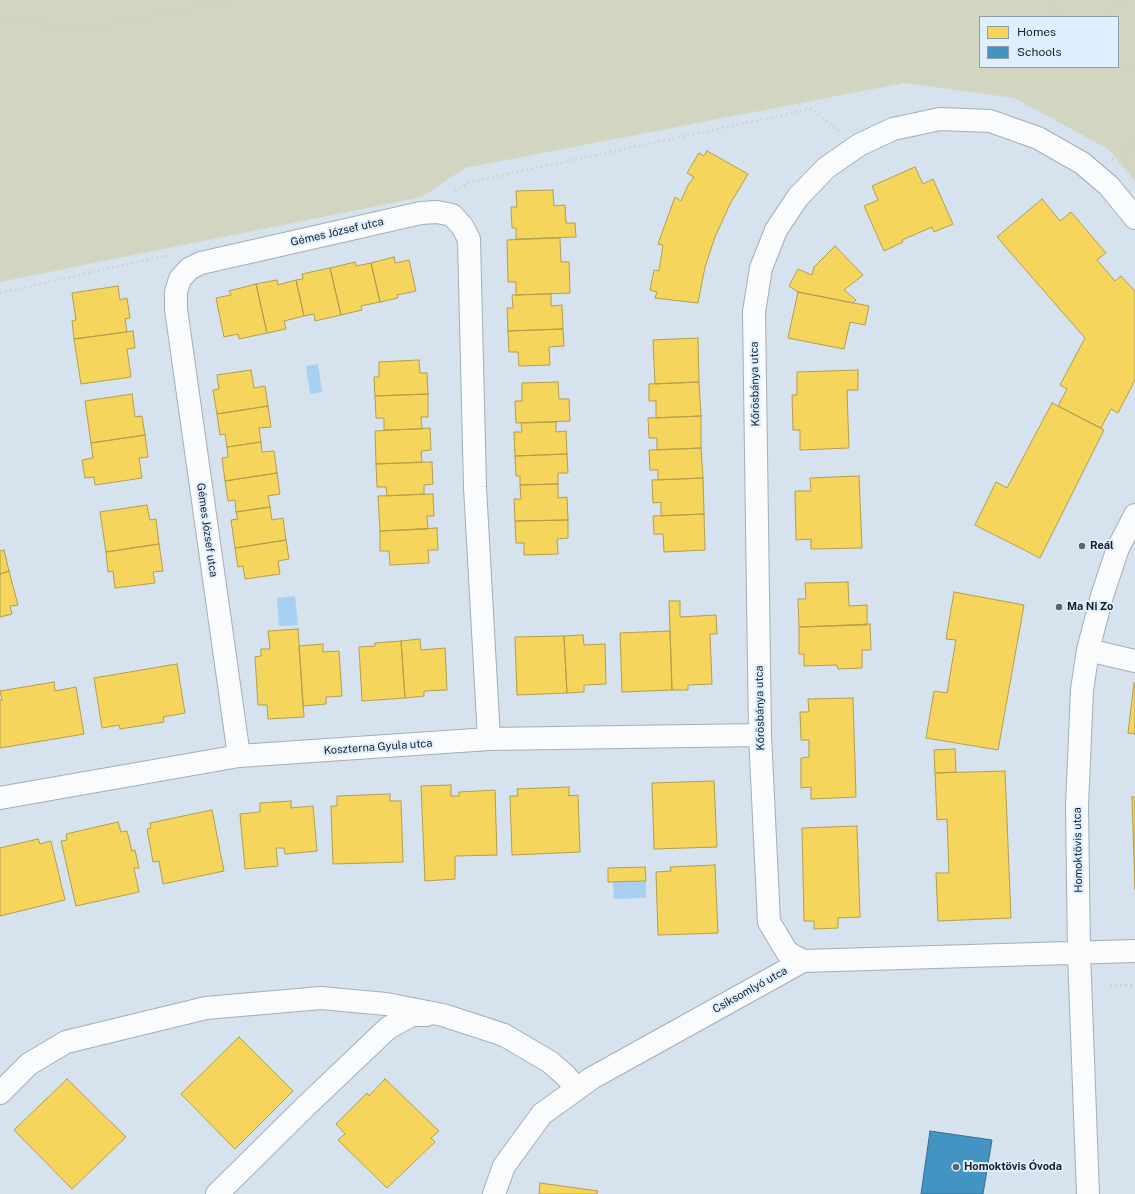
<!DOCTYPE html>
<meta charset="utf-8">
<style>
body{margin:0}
#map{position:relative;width:1135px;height:1194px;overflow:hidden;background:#d6e2ed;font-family:"Public Sans",sans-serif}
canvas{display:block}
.legend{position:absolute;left:979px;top:16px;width:140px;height:52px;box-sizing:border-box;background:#deefff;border:1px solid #8e9ca8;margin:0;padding:5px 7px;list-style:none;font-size:12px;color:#171f26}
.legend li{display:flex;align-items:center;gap:8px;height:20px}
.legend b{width:20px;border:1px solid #8e9ca8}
</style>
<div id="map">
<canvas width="1135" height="1194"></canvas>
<ul class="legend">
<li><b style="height:11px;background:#f6d55c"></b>Homes</li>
<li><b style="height:11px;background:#4393c3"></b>Schools</li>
</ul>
</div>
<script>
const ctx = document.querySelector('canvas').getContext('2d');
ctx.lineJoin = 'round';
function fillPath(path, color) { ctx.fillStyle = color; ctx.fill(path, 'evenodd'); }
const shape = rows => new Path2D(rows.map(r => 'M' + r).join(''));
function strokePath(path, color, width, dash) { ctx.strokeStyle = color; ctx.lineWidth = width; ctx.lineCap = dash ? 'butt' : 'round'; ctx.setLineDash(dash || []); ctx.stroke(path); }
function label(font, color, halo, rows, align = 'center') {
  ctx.font = font + ' "Public Sans",sans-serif'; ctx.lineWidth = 4; ctx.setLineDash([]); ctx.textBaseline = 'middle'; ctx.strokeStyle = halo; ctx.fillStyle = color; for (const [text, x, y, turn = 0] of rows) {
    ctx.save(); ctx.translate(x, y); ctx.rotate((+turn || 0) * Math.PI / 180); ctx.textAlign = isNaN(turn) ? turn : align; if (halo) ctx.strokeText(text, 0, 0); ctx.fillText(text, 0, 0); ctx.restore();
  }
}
fillPath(shape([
 [0,0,1135,0,1135,181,1108,149,1014,98,904,83,465,168,422,197,0,282],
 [980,17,1118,17,1118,67,980,67]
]), '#d2d6c0');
fillPath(shape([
 [318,364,322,392,310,394,306,366],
 [295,596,298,625,279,626,277,598],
 [646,881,646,898,614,899,613,882]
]), '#a8d0f3');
const homes = shape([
 [707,151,748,174,730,204,715,237,705,267,698,303,655,298,657,292,650,290,654,270,659,271,663,245,658,244,667,219,675,197,681,201,688,185,694,177,687,173,699,153,704,156,707,151],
 [915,167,923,184,933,179,953,224,934,232,932,227,902,240,903,242,884,251,864,206,878,200,872,186,915,167],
 [553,190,554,206,565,205,566,223,575,223,576,237,516,239,516,228,512,228,511,207,517,207,516,191,553,190],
 [1042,199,1060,221,1071,212,1106,253,1097,260,1115,281,1121,276,1135,291,1135,380,1118,413,1111,409,1101,428,1058,406,1067,389,1060,385,1085,338,997,237,1042,199],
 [560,238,561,262,569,262,570,293,516,295,516,282,508,282,507,240,560,238],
 [835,246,863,275,844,290,856,300,853,303,798,292,789,286,798,269,812,275,814,267,835,246],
 [394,257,395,263,409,260,416,291,397,295,398,298,380,302,371,263,394,257],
 [355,262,356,266,371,263,380,302,361,306,362,310,341,315,330,268,355,262],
 [330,268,341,315,315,321,314,314,304,316,296,280,303,279,302,274,330,268],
 [277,280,278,285,296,280,304,316,284,321,286,329,267,333,256,284,277,280],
 [256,284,267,333,239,339,238,334,224,337,216,298,231,295,229,291,256,284],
 [118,286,120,300,127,298,130,318,125,319,127,332,74,339,72,321,76,320,72,293,118,286],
 [798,292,869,306,865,325,850,322,844,349,788,338,798,292],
 [551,294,551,306,562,305,563,329,508,331,507,308,513,308,512,295,551,294],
 [563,329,564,346,549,347,550,365,519,366,518,352,509,352,508,331,563,329],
 [133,331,135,348,127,349,131,377,81,384,74,339,133,331],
 [698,338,699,382,655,384,653,340,698,338],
 [419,360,420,373,427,373,428,394,375,396,374,377,379,377,379,362,419,360],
 [251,370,254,388,265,386,268,406,217,414,213,390,219,389,217,375,251,370],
 [858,370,858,390,847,390,849,448,800,450,800,430,793,430,792,395,797,395,797,372,858,370],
 [558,382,559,399,569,399,570,421,516,423,515,401,522,401,522,383,558,382],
 [699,382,701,416,656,418,656,401,649,401,649,384,699,382],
 [132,394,135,417,142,416,145,435,91,443,85,401,132,394],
 [428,394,428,417,421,417,422,429,384,430,384,418,376,418,375,396,428,394],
 [1052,403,1104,430,1040,558,975,525,996,482,1007,488,1052,403],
 [268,406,271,427,259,428,261,442,227,447,225,434,220,435,217,414,268,406],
 [701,416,701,448,657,450,657,438,649,438,648,418,701,416],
 [556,422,556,432,566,431,567,454,515,456,514,432,522,432,521,423,556,422],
 [430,428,431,450,421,451,422,462,376,464,375,431,430,428],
 [145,435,148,457,139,458,142,478,95,485,94,477,85,478,82,460,93,458,91,443,145,435],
 [261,442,262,452,274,451,277,473,225,481,222,458,228,457,227,447,261,442],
 [701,448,703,478,658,480,658,470,650,470,649,450,701,448],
 [567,454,568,473,558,473,558,484,520,485,520,476,516,476,515,456,567,454],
 [432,462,433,484,424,485,424,494,387,496,386,487,377,487,376,464,432,462],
 [277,473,280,494,268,496,270,507,236,512,235,500,228,501,225,481,277,473],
 [859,476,862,548,811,549,811,539,796,540,795,491,811,491,810,478,859,476],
 [703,478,704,514,661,516,661,502,653,503,652,480,703,478],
 [558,484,558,498,567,497,568,520,515,521,514,499,521,499,520,485,558,484],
 [433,494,434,516,427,516,428,529,380,531,378,496,433,494],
 [147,505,150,520,156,519,159,544,106,552,100,512,147,505],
 [270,507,272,520,283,518,286,540,235,548,231,520,238,519,236,512,270,507],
 [704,514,705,550,664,552,663,534,654,534,653,516,704,514],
 [568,520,568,538,557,539,558,554,524,555,524,543,516,543,515,521,568,520],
 [437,528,438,550,428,550,429,563,390,565,389,551,380,551,380,531,437,528],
 [286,540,289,559,278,561,280,574,245,579,243,566,238,567,235,548,286,540],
 [159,544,163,571,153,572,155,583,115,588,113,571,108,572,106,552,159,544],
 [4,550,9,571,0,574,0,551,4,550],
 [9,571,18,605,10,606,12,614,0,617,0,574,9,571],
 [848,582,849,606,867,605,867,625,799,627,798,599,806,599,805,583,848,582],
 [954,592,1024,605,998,750,926,738,934,691,947,693,956,640,946,639,954,592],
 [669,601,680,601,680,617,716,615,717,634,710,634,712,684,688,685,688,690,672,690,669,601],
 [870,624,871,650,862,650,862,668,838,669,837,665,804,666,804,654,799,654,799,627,870,624],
 [298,629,304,717,268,719,267,705,258,705,255,657,261,656,261,649,270,649,268,631,298,629],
 [670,631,672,690,622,692,620,633,670,631],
 [583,635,584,645,605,644,606,684,584,685,584,692,567,693,564,636,583,635],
 [564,636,567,693,517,695,515,637,564,636],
 [420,639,421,650,445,648,447,690,424,691,424,696,405,698,401,641,420,639],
 [401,641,405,698,362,701,359,647,375,646,375,643,401,641],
 [323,644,323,652,339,651,342,696,326,697,326,704,303,706,299,646,323,644],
 [177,664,185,713,163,717,164,722,120,729,119,725,102,728,94,678,177,664],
 [54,682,55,691,76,687,84,734,0,748,0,700,2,700,0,691,54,682],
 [1134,683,1135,683,1135,734,1128,733,1134,683],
 [853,698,856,797,811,799,811,787,801,788,801,758,809,757,809,740,801,740,800,712,809,712,808,699,853,698],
 [955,749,956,772,935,773,934,750,955,749],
 [1005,771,1011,918,938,921,936,873,949,873,947,819,937,820,935,773,1005,771],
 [714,781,717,847,654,849,652,783,714,781],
 [451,785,451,796,459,796,459,792,495,790,497,855,455,856,455,879,425,881,421,786,451,785],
 [569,787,569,796,578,795,580,852,512,855,510,796,518,796,517,789,569,787],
 [390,794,390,801,401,801,403,862,333,864,331,806,337,806,337,796,390,794],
 [1132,797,1135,797,1135,890,1132,797],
 [291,801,291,808,313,806,317,851,285,854,284,848,276,848,278,866,245,869,240,814,260,812,260,803,291,801],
 [212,810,224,871,163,884,159,861,153,862,147,829,151,828,150,823,212,810],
 [118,822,121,832,127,831,132,851,135,850,139,868,134,868,139,892,76,906,61,841,67,840,66,834,118,822],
 [857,826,860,917,838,918,838,928,814,929,814,921,804,921,802,828,857,826],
 [38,839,40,844,51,841,65,900,0,916,0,848,38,839],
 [715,865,718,933,658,935,656,872,671,871,670,867,715,865],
 [645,867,646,881,608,882,608,868,645,867],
 [239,1037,293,1091,235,1149,181,1094,239,1037],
 [67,1079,126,1137,72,1189,14,1130,67,1079],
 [385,1079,439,1131,431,1138,435,1142,387,1188,338,1140,345,1134,336,1124,367,1093,369,1096,385,1079],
 [540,1183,598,1191,597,1194,539,1194,540,1183]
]);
fillPath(homes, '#f6d55c');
strokePath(homes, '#b39e4c', 1);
const schools = shape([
 [930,1131,992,1140,983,1194,921,1194,930,1131]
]);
fillPath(schools, '#4393c3');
strokePath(schools, '#367094', 1);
const minor = shape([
 [1088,650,1135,661],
 [239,756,176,309,176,292,180,279,189,269,201,263,421,213,437,212,452,215,462,226,469,239,475,487,489,739],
 [0,798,239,756,489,739,760,735],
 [803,961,787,952,769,922,760,735,754,312,761,268,776,230,798,197,826,168,859,145,893,129,940,119,990,121,1038,138,1082,163,1109,186,1135,218],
 [0,1093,29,1064,66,1042,206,1008,321,998,386,1004,443,1015,504,1035,550,1062,566,1076,577,1089],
 [217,1194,306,1106,388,1028,412,1015,426,1015],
 [494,1194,504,1166,542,1114,592,1078,803,961,1135,951],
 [1088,1194,1079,953,1077,806,1082,690,1088,650,1102,596,1118,548,1135,515]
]);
strokePath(minor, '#a5aeb7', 24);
strokePath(shape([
 [1049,0,1062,17],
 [1101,17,1122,0],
 [0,18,82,30,228,0],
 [1118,62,1135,71],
 [1112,159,1135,141],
 [455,191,470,182,811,109,839,131],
 [0,293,164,256,169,257],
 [1110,986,1135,985]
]), '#ced2d4', 2.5, [2, 3]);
strokePath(minor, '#f9fbfc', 22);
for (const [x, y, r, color] of [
 [1082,546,4,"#5a636c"],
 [1059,607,4,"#5a636c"],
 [956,1167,4,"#5a636c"]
]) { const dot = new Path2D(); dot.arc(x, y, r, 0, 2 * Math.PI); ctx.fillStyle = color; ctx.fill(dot); strokePath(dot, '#deefff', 1.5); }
label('11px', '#171f26', '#deefff', [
 ["Gémes József utca",337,232,-13],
 ["Kőrösbánya utca",755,384,-91],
 ["Gémes József utca",207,530,82],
 ["Kőrösbánya utca",760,708,-91],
 ["Koszterna Gyula utca",378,747,-4],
 ["Homoktövis utca",1078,850,-91],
 ["Csíksomlyó utca",750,990,-29]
]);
label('bold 11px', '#171f26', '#deefff', [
 ["Reál",1090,546],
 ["Ma Ni Zo",1067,607],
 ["Homoktövis Óvoda",964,1167]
], 'left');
</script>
